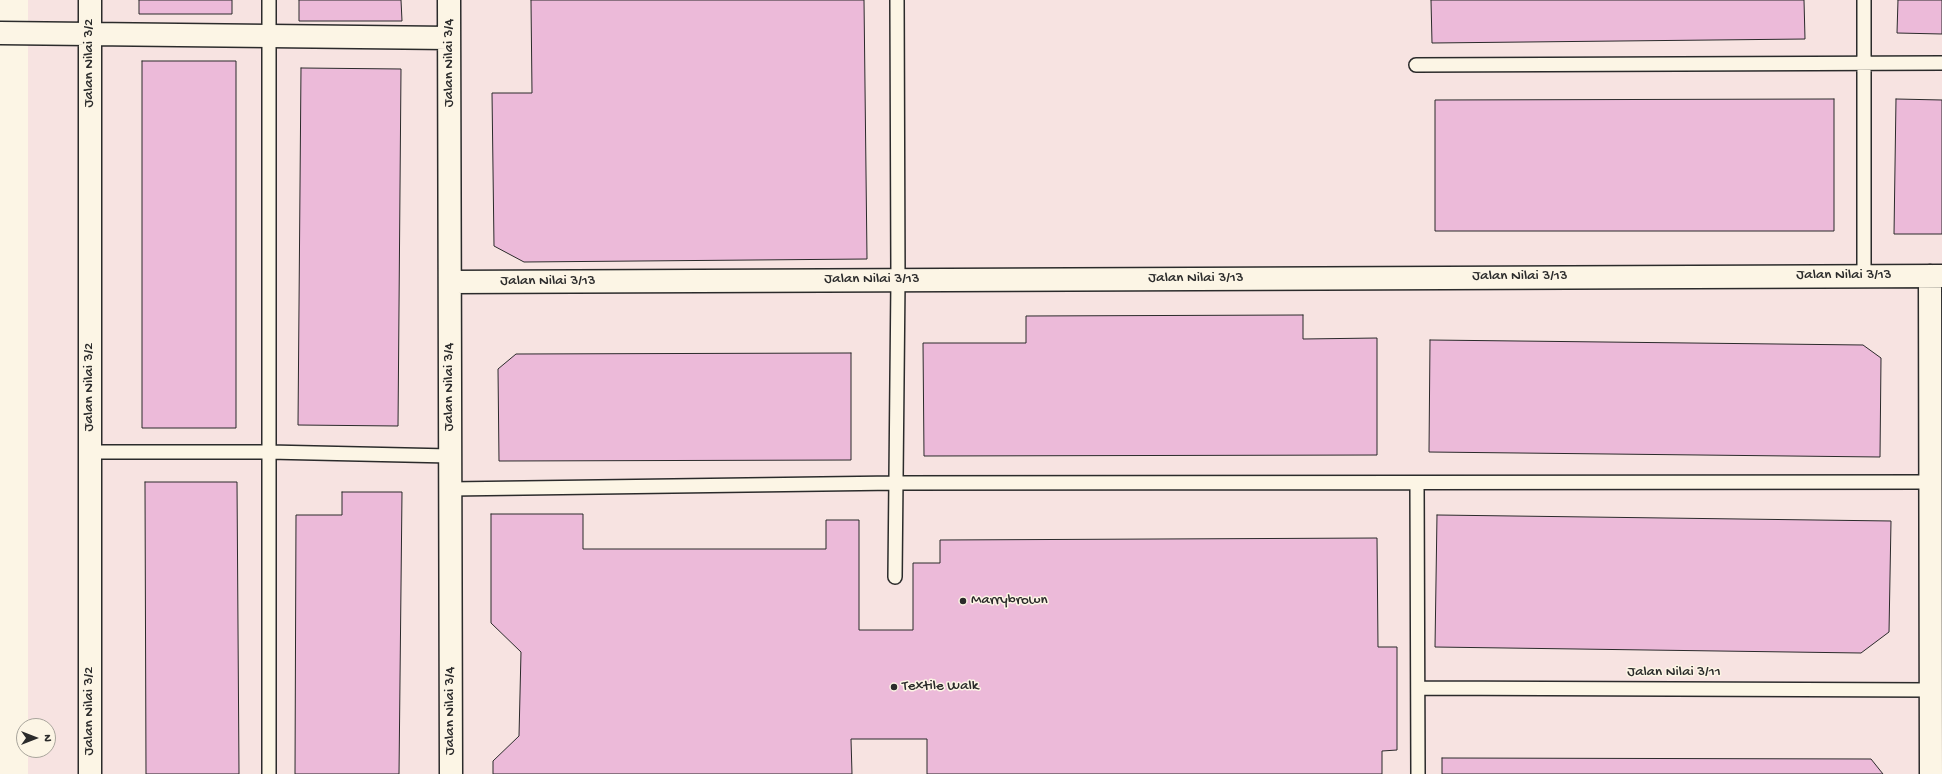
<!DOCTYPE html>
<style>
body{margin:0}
#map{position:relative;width:1942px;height:774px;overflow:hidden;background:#fcf5e5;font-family:"Gochi Hand",sans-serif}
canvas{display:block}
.north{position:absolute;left:16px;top:718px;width:40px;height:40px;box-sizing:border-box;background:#fcf5e5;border:1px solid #a8a49b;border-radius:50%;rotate:90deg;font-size:11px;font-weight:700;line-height:16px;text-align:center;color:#2b2b2b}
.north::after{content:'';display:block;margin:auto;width:14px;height:18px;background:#2b2b2b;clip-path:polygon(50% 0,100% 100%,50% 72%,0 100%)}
</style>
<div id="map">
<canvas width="1942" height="774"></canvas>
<div class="north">N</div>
</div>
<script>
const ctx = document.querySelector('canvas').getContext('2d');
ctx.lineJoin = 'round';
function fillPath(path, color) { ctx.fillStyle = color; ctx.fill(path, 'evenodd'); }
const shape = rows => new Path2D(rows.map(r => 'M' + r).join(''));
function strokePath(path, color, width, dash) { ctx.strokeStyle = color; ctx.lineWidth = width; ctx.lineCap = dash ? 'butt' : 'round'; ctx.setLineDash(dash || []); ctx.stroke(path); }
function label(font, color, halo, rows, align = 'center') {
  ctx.font = font + ' "Gochi Hand",sans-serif'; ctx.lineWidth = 3; ctx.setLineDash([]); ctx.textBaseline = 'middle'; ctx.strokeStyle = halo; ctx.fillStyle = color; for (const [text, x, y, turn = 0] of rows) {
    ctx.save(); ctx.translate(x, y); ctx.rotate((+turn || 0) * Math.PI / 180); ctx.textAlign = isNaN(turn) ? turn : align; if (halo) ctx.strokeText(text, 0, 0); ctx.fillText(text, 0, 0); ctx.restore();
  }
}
fillPath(shape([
 [28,0,1942,0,1942,774,28,774,28,750,48,750,48,726,28,726]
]), '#f7e3e1');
const building = shape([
 [139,0,232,0,232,14,139,14,139,0],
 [299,0,401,0,402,21,299,21,299,0],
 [531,0,864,0,867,259,524,262,494,246,492,93,532,93,531,0],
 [1431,0,1804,0,1805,39,1432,43,1431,0],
 [1898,0,1942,0,1942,34,1897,33,1898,0],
 [142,61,236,61,236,428,142,428,142,61],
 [301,68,401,69,398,426,298,425,301,68],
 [1834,99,1834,231,1435,231,1435,100,1834,99],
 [1896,99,1942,100,1942,234,1894,234,1896,99],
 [1303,315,1303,339,1377,338,1377,455,924,456,923,343,1026,343,1026,316,1303,315],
 [1430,340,1863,345,1881,358,1880,457,1429,452,1430,340],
 [851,353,851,460,499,461,498,369,516,354,851,353],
 [145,482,237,482,239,774,146,774,145,482],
 [342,492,402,492,399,774,295,774,296,515,342,515,342,492],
 [491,514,583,514,583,549,826,549,826,520,859,520,859,630,913,630,913,563,940,563,940,540,1377,538,1378,647,1397,647,1397,750,1382,751,1382,774,927,774,927,739,851,739,852,774,493,774,493,761,519,736,521,652,491,623,491,514],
 [1437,515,1891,521,1889,632,1861,653,1435,647,1437,515],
 [1442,758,1871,759,1883,774,1442,774,1442,758]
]);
fillPath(building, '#ecbad9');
strokePath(building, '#2b2b2b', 1);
const lane = shape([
 [269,0,269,774],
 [1864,0,1864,276],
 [1416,65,1942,63],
 [90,452,269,452,450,456],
 [1417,483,1418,774],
 [450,489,896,483,1930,482],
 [895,577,898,280,897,0],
 [1418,688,1930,690]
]);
const street = shape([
 [90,0,90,774],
 [449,0,451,774],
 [0,33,449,38],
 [1930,276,1931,774],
 [450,282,1942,276]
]);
strokePath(lane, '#2b2b2b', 16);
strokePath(street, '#2b2b2b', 25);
strokePath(lane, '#fcf5e5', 13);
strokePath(street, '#fcf5e5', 22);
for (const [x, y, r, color] of [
 [963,601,4,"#2b2b2b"],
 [894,687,4,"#2b2b2b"]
]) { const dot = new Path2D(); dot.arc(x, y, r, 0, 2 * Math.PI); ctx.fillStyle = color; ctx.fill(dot); strokePath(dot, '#fcf5e5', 1.5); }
label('15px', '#2b2b2b', '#fcf5e5', [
 ["Jalan Nilai 3/2",90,63,-90],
 ["Jalan Nilai 3/4",450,63,-90],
 ["Jalan Nilai 3/13",1844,276],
 ["Jalan Nilai 3/13",1520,277],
 ["Jalan Nilai 3/13",1196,279],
 ["Jalan Nilai 3/13",872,280],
 ["Jalan Nilai 3/13",548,282],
 ["Jalan Nilai 3/2",90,387,-90],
 ["Jalan Nilai 3/4",450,387,-90],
 ["Jalan Nilai 3/11",1674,673],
 ["Jalan Nilai 3/2",90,711,-90],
 ["Jalan Nilai 3/4",451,711,-90]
]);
label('15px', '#2b2b2b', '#fcf5e5', [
 ["Marrybrown",971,601],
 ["Textile Walk",902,687]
], 'left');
</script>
